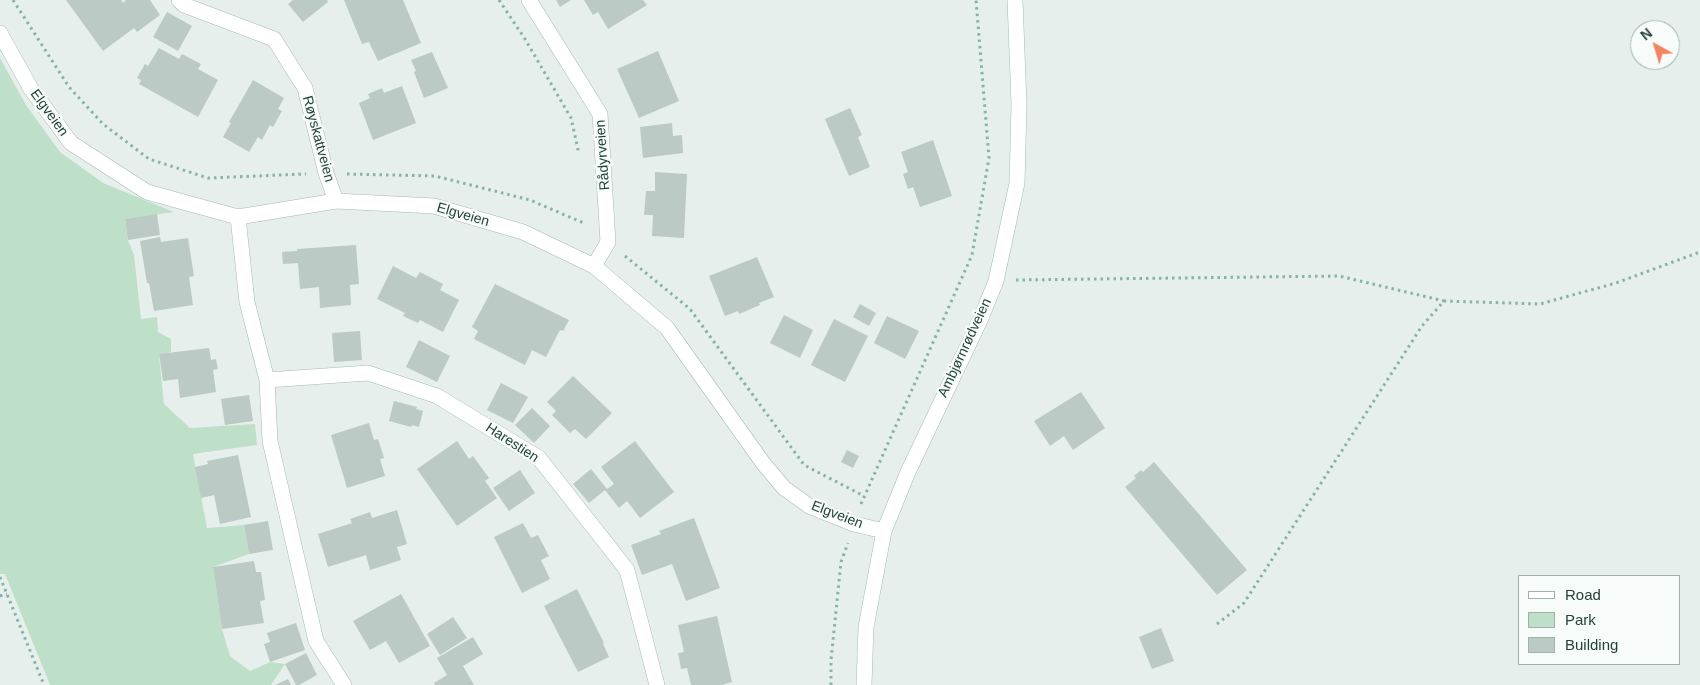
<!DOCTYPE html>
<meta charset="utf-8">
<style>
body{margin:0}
#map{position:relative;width:1700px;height:685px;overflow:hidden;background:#e6efeb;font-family:Helvetica,sans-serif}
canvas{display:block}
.legend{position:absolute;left:1518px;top:575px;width:162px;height:90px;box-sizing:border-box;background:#f7fbf9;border:1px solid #a3b1ad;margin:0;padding:6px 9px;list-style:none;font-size:15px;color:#24423a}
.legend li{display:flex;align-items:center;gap:10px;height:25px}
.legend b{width:25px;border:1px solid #a3b1ad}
.north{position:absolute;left:1630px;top:20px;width:50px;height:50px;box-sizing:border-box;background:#f7fbf9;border:1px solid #a3b1ad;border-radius:50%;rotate:321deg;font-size:14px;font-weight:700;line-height:20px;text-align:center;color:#24423a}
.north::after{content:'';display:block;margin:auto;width:18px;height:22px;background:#f4845f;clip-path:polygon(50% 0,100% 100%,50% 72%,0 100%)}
</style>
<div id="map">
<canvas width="1700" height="685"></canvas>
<ul class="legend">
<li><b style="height:6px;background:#fff"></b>Road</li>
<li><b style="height:14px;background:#bfe0c8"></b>Park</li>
<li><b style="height:14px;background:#bbcac4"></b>Building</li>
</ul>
<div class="north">N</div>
</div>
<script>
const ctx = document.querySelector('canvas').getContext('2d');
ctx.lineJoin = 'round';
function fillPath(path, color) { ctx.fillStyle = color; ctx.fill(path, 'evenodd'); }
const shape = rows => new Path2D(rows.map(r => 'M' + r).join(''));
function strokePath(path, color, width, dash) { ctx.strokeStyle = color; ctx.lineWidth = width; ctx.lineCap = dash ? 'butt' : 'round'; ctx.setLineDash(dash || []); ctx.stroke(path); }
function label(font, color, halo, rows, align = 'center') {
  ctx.font = font + ' Helvetica,sans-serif'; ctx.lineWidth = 5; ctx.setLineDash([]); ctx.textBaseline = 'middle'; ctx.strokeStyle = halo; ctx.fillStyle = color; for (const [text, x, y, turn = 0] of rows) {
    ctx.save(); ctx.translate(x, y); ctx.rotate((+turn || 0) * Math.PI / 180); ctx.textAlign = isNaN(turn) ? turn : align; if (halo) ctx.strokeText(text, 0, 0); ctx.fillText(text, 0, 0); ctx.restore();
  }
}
fillPath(shape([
 [0,58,26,105,60,152,103,183,174,212,125,219,128,240,134,255,141,319,157,317,158,332,171,339,171,352,159,355,164,404,190,428,255,424,257,445,193,454,207,528,244,525,249,554,213,567,222,629,230,656,250,671,270,662,285,664,271,685,50,685,5,574,0,574]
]), '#bfe0c8');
fillPath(shape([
 [66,0,121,0,123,3,126,0,150,0,160,15,137,32,134,28,103,51],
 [293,0,327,0,328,2,303,22,288,4],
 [344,0,403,0,421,43,378,61,369,42,362,44],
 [556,0,571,0,560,7],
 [584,0,643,0,647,5,608,29,598,12,593,15],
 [167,12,192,26,178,51,153,37],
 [159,48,179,59,182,54,201,64,198,69,218,80,198,117,139,84,141,80,137,78,145,64,148,66],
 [658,51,679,101,639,118,617,69],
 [432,52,448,88,424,98,414,72,416,71,411,60],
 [253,80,284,98,278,109,282,111,273,127,270,125,262,140,258,137,249,152,223,137,231,123,229,122],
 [402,86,416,123,373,140,359,103,370,98,368,94,382,88,384,93],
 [850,108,862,135,858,137,870,167,849,176,825,119],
 [672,123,673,136,682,135,683,153,643,158,640,127],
 [933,140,952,196,920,207,913,187,908,189,903,174,908,172,901,152],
 [655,172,687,174,684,238,652,236,653,215,644,215,646,191,655,191],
 [157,214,160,235,128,240,125,219],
 [160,237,161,242,188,238,194,276,189,277,193,305,154,311,149,283,147,283,140,241],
 [356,245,359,284,350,285,351,305,320,308,319,287,300,289,298,263,283,264,282,252,297,251,297,249],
 [757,257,774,297,759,303,760,305,739,314,738,311,725,316,709,276],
 [393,266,416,278,420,272,443,284,440,290,459,300,443,332,420,320,418,323,403,316,405,313,377,299],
 [495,284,569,320,563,331,560,330,546,357,532,350,525,365,474,339,478,331,472,327],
 [860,304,876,313,869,326,853,317],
 [784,315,813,330,800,358,770,343],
 [887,316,919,331,905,359,874,343],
 [834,319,868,336,845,382,811,365],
 [360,331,362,360,334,362,332,333],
 [419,340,450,356,437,382,406,367],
 [209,348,211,360,216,359,218,369,213,370,216,392,180,398,178,379,163,381,159,354],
 [573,376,612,413,586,439,575,429,570,433,552,415,556,411,547,402],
 [501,383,528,397,513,423,487,410],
 [1081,392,1105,428,1073,450,1064,436,1050,446,1034,421],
 [249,395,253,421,225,425,221,399],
 [394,401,417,407,416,409,423,411,419,427,412,425,411,427,389,421],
 [532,408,550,426,534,443,515,425],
 [369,423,374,440,378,439,384,458,380,459,385,476,347,488,331,435],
 [457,441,469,459,473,456,489,478,485,481,497,498,457,526,417,469],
 [635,441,674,492,640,518,627,501,619,508,605,490,589,503,573,484,591,469,607,489,614,484,601,467],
 [847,450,859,456,853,468,841,462],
 [238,455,251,517,220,524,214,495,201,498,195,467,208,464,207,461],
 [1154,462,1247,570,1217,595,1125,487,1136,478,1134,476,1141,470,1143,472],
 [520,470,535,493,509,511,493,488],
 [397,510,407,544,397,547,401,560,370,570,366,555,328,567,318,534,352,523,350,519,370,512,372,518],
 [694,518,720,588,686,601,672,564,642,575,631,545,661,534,659,531],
 [268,521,273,550,249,554,244,525],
 [523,523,531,538,538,535,549,556,541,560,550,579,522,593,494,537],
 [254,561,256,572,261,572,265,600,260,601,264,623,222,629,213,567],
 [577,589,604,643,603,644,609,657,578,672,544,606],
 [401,594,430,646,399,663,386,641,370,650,353,621],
 [717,616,732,682,722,685,691,685,687,668,681,669,678,653,684,652,678,625],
 [453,617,467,638,440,655,427,634],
 [296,623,305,650,270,662,264,644,270,642,267,633],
 [1161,628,1174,661,1152,669,1139,637],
 [473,637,483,654,463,666,474,685,435,685,434,683,447,675,437,658],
 [306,653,317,675,299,685,296,685,285,664],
 [288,679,291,685,275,685]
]), '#bbcac4');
const street = shape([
 [179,0,184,5,274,39,305,88,326,173,336,201],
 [529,0,600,114,608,242,594,266],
 [0,33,31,89,71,143,147,192,238,217,336,201,434,206,523,232,594,266,667,328,763,463,784,488,809,506,854,524,884,531],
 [238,217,247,302,267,380,270,441,316,641,344,685],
 [267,380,368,373,437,396,539,458,627,570,657,685]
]);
const secondary = shape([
 [864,685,866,627,884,531,908,472,981,318,996,281,1017,183,1019,104,1015,0]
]);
strokePath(street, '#a8b8b2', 16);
strokePath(secondary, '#a4bbb3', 16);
strokePath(shape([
 [13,0,69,87,103,124,149,159,208,178,306,174],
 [499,0,525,39,571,118,579,154],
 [347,174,435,176,530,200,586,224],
 [625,256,690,309,804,465,864,496],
 [1016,280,1339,276,1444,301],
 [861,504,972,255,989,158,976,0],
 [0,577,44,685],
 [0,596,7,594],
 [1217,624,1244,603,1422,326,1444,301,1540,304,1616,283,1700,252],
 [831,685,831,660,841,562,848,543]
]), '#86b3a5', 3, [2.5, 4]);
strokePath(street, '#fff', 15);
strokePath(secondary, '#fff', 15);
label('14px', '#24423a', '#f7fbf9', [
 ["Elgveien",49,113,54],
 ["Røyskattveien",318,139,75],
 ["Rådyrveien",603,155,-94],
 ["Elgveien",463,215,16],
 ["Ambjørnrødveien",965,348,-65],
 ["Harestien",512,443,33],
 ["Elgveien",837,515,21]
]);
</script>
